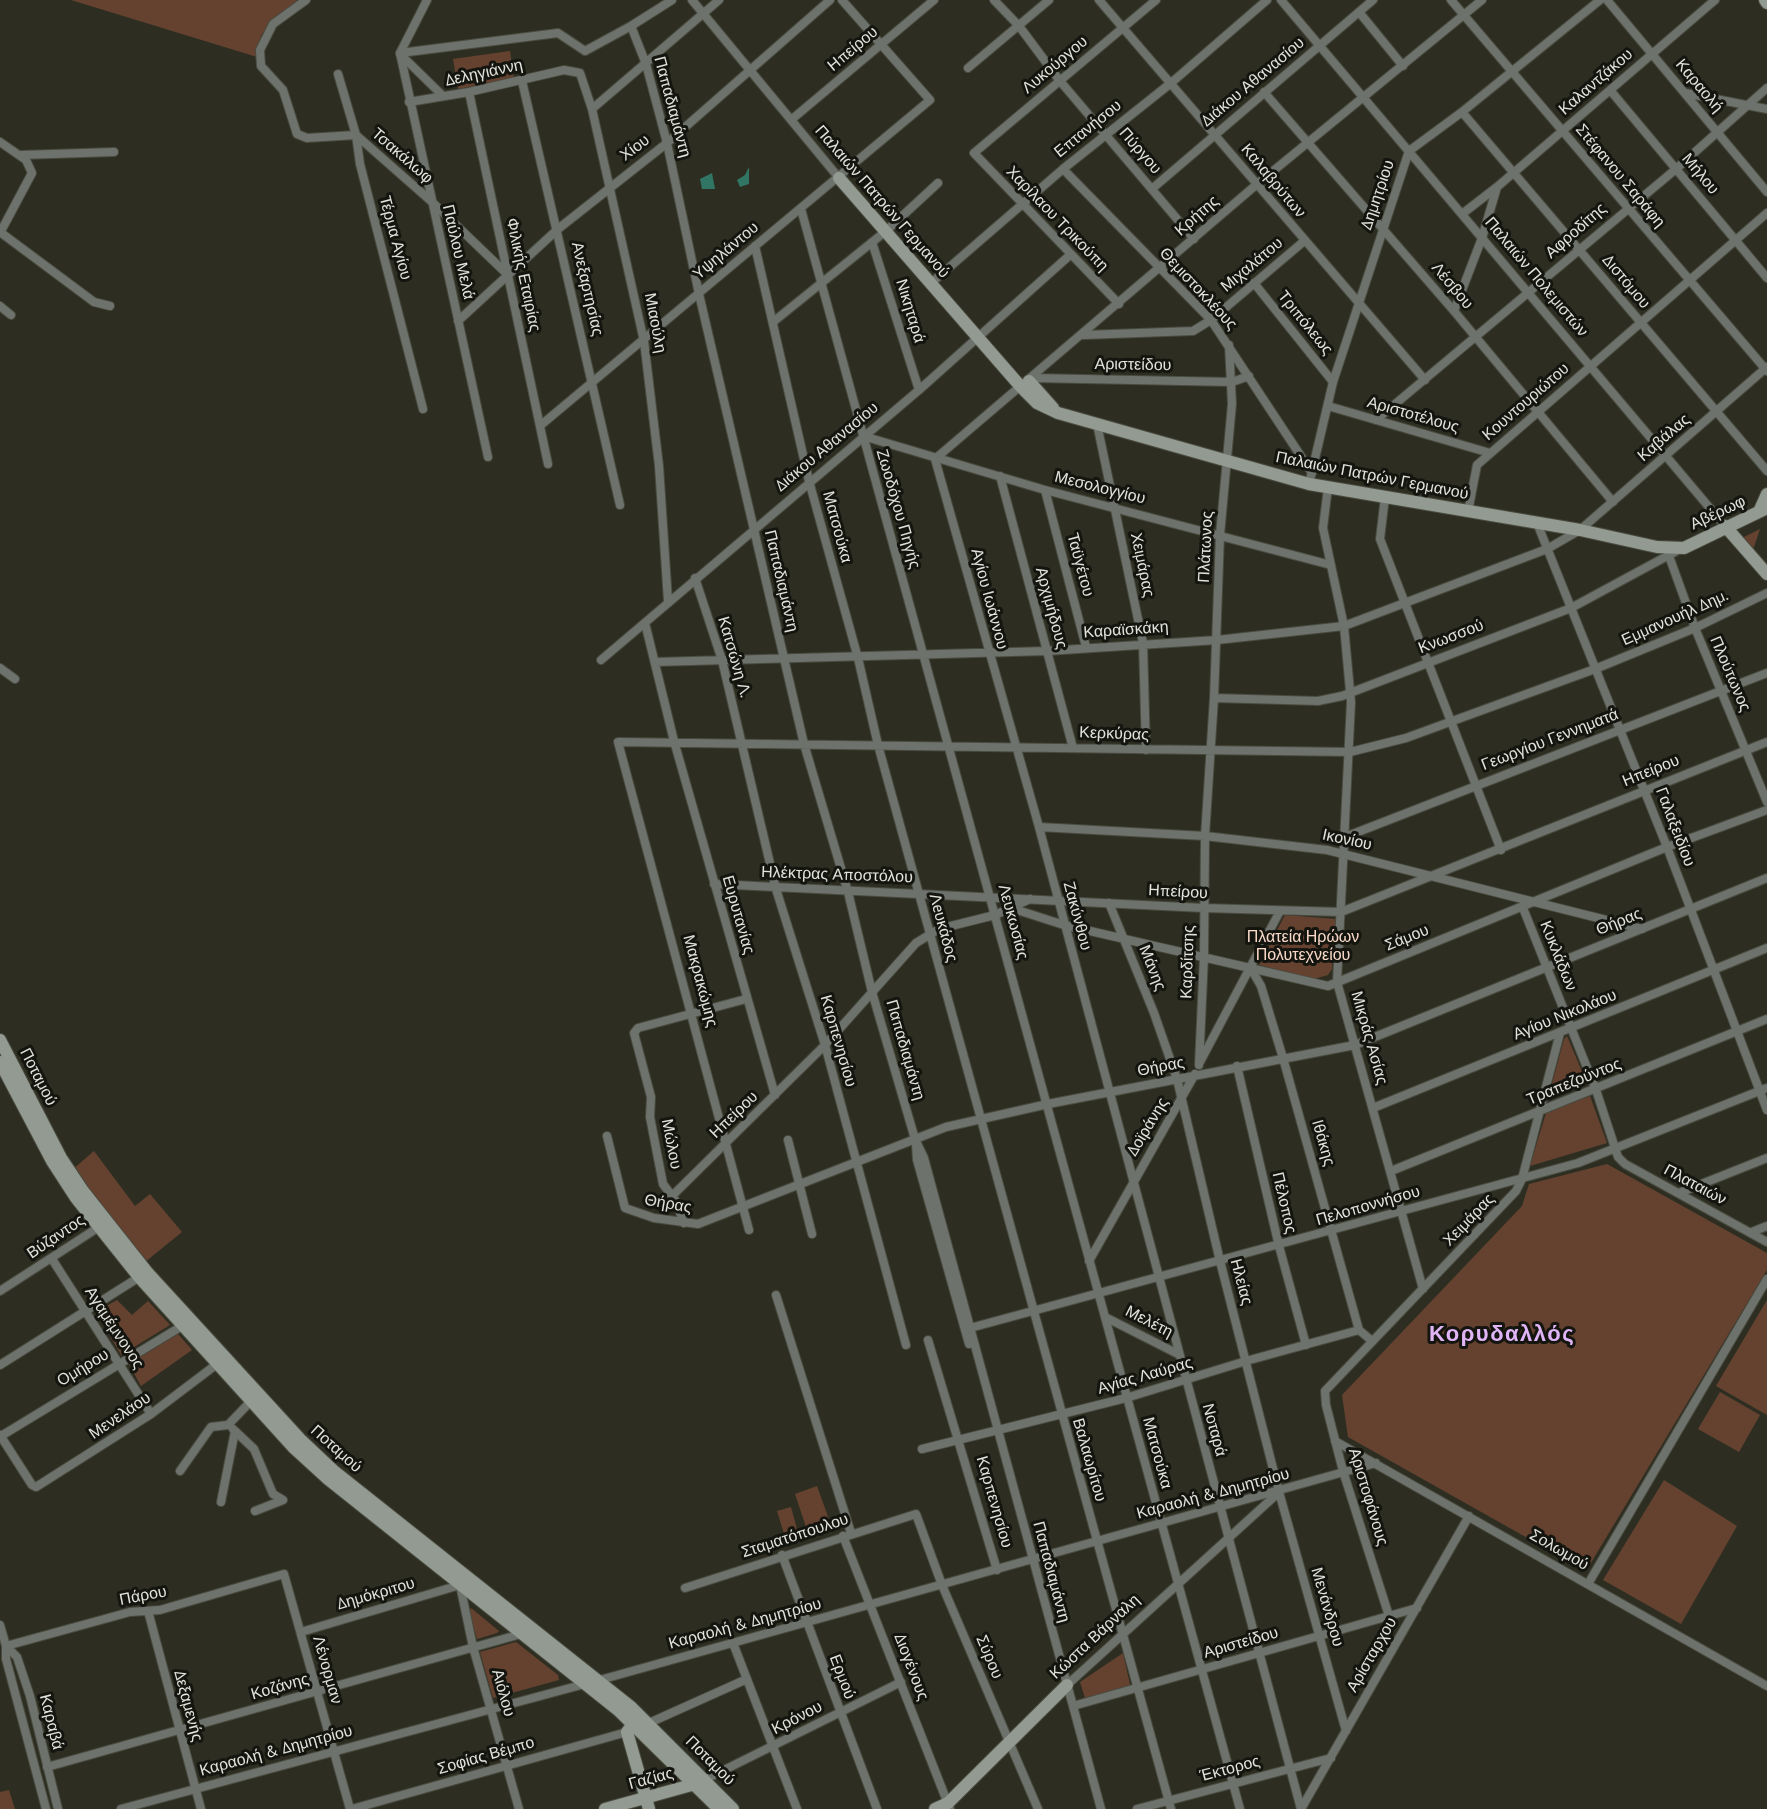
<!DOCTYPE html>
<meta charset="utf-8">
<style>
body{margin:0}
canvas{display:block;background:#2d2e21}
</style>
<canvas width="1767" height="1809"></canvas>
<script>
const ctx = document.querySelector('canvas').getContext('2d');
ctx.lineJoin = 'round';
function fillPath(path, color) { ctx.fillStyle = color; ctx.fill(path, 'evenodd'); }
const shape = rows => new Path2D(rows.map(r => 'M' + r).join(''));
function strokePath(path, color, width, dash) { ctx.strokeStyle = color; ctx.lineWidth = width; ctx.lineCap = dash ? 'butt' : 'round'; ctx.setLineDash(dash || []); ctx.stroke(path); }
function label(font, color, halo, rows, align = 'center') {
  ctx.font = font + ' "PT Sans",sans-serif'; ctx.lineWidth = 6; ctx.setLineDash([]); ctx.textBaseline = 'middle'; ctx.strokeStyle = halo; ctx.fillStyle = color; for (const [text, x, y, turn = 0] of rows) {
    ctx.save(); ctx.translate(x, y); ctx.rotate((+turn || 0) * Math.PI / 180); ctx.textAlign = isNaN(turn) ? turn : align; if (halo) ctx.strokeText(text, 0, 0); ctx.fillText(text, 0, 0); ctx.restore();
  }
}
fillPath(shape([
 [71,0,298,0,271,21,261,36,257,57],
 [510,51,514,79,458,89,453,59],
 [1760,529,1752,553,1740,539],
 [1285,915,1336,919,1332,969,1328,975,1314,979,1259,965],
 [1567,1036,1586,1081,1549,1095,1564,1039],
 [1590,1096,1607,1143,1530,1166,1546,1113],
 [94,1151,135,1206,150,1194,182,1232,145,1262,72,1170],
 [1607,1164,1767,1253,1767,1270,1586,1571,1348,1437,1342,1395,1522,1206,1529,1184],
 [117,1300,132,1315,148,1301,170,1325,121,1355,96,1312],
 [1767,1300,1767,1415,1716,1386],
 [178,1334,192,1350,141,1386,129,1364],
 [1720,1392,1760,1415,1739,1452,1698,1429],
 [1664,1480,1737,1526,1681,1624,1603,1580],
 [817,1486,831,1525,808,1533,795,1494],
 [791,1507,798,1533,785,1537,777,1511],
 [471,1608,499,1631,497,1633,477,1639,469,1611],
 [516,1642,558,1675,559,1680,493,1698,480,1652],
 [1123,1653,1131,1689,1086,1701,1080,1682],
 [9,1790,15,1809,0,1809,0,1792]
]), '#654230');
fillPath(shape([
 [749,167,749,184,740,187,737,180,745,175],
 [712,173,715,189,702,189,700,179]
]), '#317665');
const street = shape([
 [306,0,273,24,260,50,261,66,283,90,297,134,307,138,356,135,431,201,507,274],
 [692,0,839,178],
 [994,0,1019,26,1060,81,1194,239],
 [1099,0,1425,380],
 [1281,0,1725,526],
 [1451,0,1767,371],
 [1607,0,1767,192],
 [1359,12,1403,66],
 [631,26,646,64,667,143,699,294,804,744,848,892,872,992,915,1139,924,1158,1101,1809],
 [400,53,488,457],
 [400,53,558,33,585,51,631,26,672,0],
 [400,53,427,0],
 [400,54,443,96],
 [968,68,1049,0],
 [338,74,356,135,360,164,423,409],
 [522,81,620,505],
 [1610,90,1767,278],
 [469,92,548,464],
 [1264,92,1454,311,1613,502],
 [1685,93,1767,109],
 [409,102,469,92,564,70,580,73,592,109,644,341,659,466,668,601],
 [592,109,719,0],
 [1462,112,1767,471],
 [791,120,934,0],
 [0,142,26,160,32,173,0,233],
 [21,155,114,152],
 [1063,169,1211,320,1312,473],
 [1153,188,1373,0],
 [801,209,1240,1809],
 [1462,214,1497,187,1715,0],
 [0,232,94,302,110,306],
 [872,242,919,390],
 [755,246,809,481,858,658,878,745,1171,1809],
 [1254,283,1333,382],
 [930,284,1063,169,1171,83,1267,0],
 [1119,304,974,153,1156,0],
 [0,306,11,315],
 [1454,311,1482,238,1497,187],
 [458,321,558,229,667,143,830,0],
 [773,322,886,231,938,183],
 [1084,335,1193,331,1211,320,1303,242],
 [1033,378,1232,382,1249,376],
 [1328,406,1490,453],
 [1376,420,1676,169,1767,88],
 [1097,424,1143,643,1146,750],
 [541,425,930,100,842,0],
 [863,436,1045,490,1331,565],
 [935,459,1039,827,1301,1809],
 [935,459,1256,185,1482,0],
 [1000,476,1073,748],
 [1309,484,1333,382,1409,151,1462,112,1600,0],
 [1328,487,1323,528,1344,626,1351,702,1337,982,1423,1289],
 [1045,490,1086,647],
 [1385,497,1380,539,1501,850],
 [1468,512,1477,465,1767,213],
 [1537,523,1667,847,1767,1110],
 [1669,556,1695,628,1767,802],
 [695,578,722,660,776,889,825,1045,906,1345],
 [645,623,674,741,775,1095],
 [601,660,919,390,1070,255],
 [655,662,1047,651,1217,640,1344,626,1547,549,1580,530,1767,367],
 [0,668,15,679],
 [1214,698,1318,701,1342,696,1571,608,1682,548],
 [1039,827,1205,836,1327,850,1642,929],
 [1345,837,1767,673],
 [714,884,1204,908,1341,912,1767,742],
 [1109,903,1154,1013,1177,1079,1220,1261,1279,1492,1346,1731],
 [1011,908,1064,925,1328,986,1667,847,1767,810],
 [1523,908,1596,1090,1618,1157,1625,1164,1767,1242],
 [1250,967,1261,986,1283,1058,1359,1330],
 [1200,1062,1280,911],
 [1199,1065,1204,956,1205,836,1214,698,1220,535,1232,404,1229,345],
 [1237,1066,1279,1246,1306,1345],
 [1373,1108,1767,948],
 [607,1136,625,1208,654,1218,698,1224,946,1127,1048,1104,1355,1045,1767,878],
 [788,1140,812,1234],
 [916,1145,917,1160,969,1344],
 [1391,1171,1767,1019],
 [1679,1193,1767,1158],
 [672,1196,825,1045,916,943,939,929,995,915,1030,899],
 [684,1223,675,1200,663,1184,650,1117,651,1097,634,1033,638,1028,746,999],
 [749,1230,618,742,1350,752,1406,738,1595,669,1695,628,1767,593],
 [1752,1232,1767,1226],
 [52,1259,151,1414],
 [1089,1261,1195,1074],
 [0,1291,99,1227],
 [776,1295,851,1533],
 [1105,1317,1178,1354],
 [970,1328,1578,1163,1767,1088],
 [928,1340,997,1570],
 [0,1365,141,1276],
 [235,1431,254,1449,273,1494,283,1500],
 [0,1435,32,1485,36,1487,151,1414,217,1364],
 [1,1436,182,1326],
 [1335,1441,1767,1686],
 [922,1449,1126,1398,1246,1361,1359,1330,1372,1341],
 [180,1471,211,1427,228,1425,251,1401],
 [221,1502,235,1431,233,1429],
 [255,1511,283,1500],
 [843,1536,950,1809],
 [782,1555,877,1809],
 [1588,1584,1767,1279],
 [685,1588,916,1514,942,1585,1038,1809],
 [148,1611,201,1809],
 [1389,1616,1343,1471,1326,1405,1325,1391,1516,1191,1522,1179,1560,1033],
 [0,1625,6,1646,6,1659,46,1809],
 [301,1632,460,1585,473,1647,519,1809],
 [733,1643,797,1809],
 [6,1646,130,1612,160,1610,284,1574,350,1809],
 [6,1646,17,1657,30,1696,58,1809],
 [1067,1685,1277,1494],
 [1073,1706,1417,1608],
 [649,1723,747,1679],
 [47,1767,521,1634],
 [700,1782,901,1682],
 [121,1809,607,1678,1376,1463],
 [352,1809,627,1732],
 [1137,1809,1331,1758],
 [1301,1809,1469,1516]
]);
const secondary = shape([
 [1765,0,1767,3],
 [839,178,1021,387,1037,403,1058,413,1309,484,1580,530,1657,547,1684,548,1767,508],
 [1029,381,1053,408],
 [1759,512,1767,494],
 [1725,526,1767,574],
 [0,1040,61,1158,83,1191,147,1272,300,1439,335,1472,631,1707,733,1809],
 [0,1062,52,1161,76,1198,139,1277,293,1447,328,1479,618,1710,719,1809],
 [634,1723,627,1732,649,1809],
 [605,1809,695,1784],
 [935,1809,948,1803,1067,1685]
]);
strokePath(street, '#4a4b3f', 10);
strokePath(secondary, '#4a4b3f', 14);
strokePath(street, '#6d726d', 8);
strokePath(secondary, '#929a91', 12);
label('16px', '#e2e3da', '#151510', [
 ["Ηπείρου",853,49,-40],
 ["Λυκούργου",1055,65,-40],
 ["Δεληγιάννη",484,73,-12],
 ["Διάκου Αθανασίου",1253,82,-40],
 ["Καλαντζάκου",1596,82,-41],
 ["Καραολή",1699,86,50],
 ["Παπαδιαμάντη",672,107,75],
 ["Επτανήσου",1088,129,-39],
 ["Χίου",635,148,-37],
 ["Πύργου",1140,151,49],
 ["Τσακάλωφ",402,156,41],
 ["Μήλου",1700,174,50],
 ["Στέφανου Σαράφη",1620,176,50],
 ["Καλαβρύτων",1273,181,50],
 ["Δημητρίου",1378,195,-71],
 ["Παλαιών Πατρών Γερμανού",882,202,49],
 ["Κρήτης",1197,216,-41],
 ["Χαρίλαου Τρικούπη",1057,219,46],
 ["Αφροδίτης",1576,231,-41],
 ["Τέρμα Αγίου",395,238,75],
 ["Υψηλάντου",726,251,-40],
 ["Παύλου Μελά",458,252,77],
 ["Μιχαλάτου",1252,265,-40],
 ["Φιλικής Εταιρίας",523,275,78],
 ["Παλαιών Πολεμιστών",1536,277,50],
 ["Διστόμου",1626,282,50],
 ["Λέσβου",1452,286,50],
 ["Ανεξαρτησίας",587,289,77],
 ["Θεμιστοκλέους",1198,289,47],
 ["Νικηταρά",910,311,73],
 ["Μιαούλη",655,323,79],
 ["Τριπόλεως",1305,323,51],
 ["Αριστείδου",1133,365,1],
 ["Κουντουριώτου",1526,402,-41],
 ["Αριστοτέλους",1413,415,16],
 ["Καβάλας",1664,438,-41],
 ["Διάκου Αθανασίου",827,447,-40],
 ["Παλαιών Πατρών Γερμανού",1372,476,11],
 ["Μεσολογγίου",1100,488,14],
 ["Ζωοδόχου Πηγής",898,509,74],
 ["Αβέρωφ",1718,513,-25],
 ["Ματσούκα",837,527,75],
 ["Πλάτωνος",1206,547,-87],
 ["Ταϋγέτου",1080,565,75],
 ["Χειμάρας",1142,565,78],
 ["Παπαδιαμάντη",781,581,77],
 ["Αγίου Ιωάννου",989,599,75],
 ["Αρχιμήδους",1051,608,75],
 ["Εμμανουήλ Δημ.",1675,618,-24],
 ["Καραϊσκάκη",1126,630,-4],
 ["Κνωσσού",1451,637,-21],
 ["Κατσώνη Λ.",734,657,74],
 ["Πλούτωνος",1730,674,67],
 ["Κερκύρας",1114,734,2],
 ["Γεωργίου Γεννηματά",1550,740,-21],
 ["Ηπείρου",1651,771,-22],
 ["Γαλαξειδίου",1675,827,69],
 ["Ικονίου",1347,840,12],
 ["Ηλέκτρας Αποστόλου",837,875,2],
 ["Ηπείρου",1178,892,3],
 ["Ευρυτανίας",738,915,74],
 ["Ζακύνθου",1077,916,75],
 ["Λευκωσίας",1013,922,75],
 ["Θήρας",1619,922,-22],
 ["Λeυκάδος",943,928,75],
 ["Σάμου",1407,938,-22],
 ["Κυκλάδων",1558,956,68],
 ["Καρδίτσης",1188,962,-88],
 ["Μάνης",1152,968,68],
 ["Μακρακώμης",700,981,75],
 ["Αγίου Νικολάου",1565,1015,-22],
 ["Μικράς Ασίας",1369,1038,74],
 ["Καρπενησίου",838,1041,74],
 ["Παπαδιαμάντη",905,1050,74],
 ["Θήρας",1161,1067,-11],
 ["Ποταμού",38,1077,63],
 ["Τραπεζούντος",1574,1082,-22],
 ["Ηπείρου",734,1115,-44],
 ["Δοϊράνης",1148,1127,-59],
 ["Ιθάκης",1323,1143,74],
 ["Μώλου",671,1144,79],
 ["Πλαταιών",1695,1185,28],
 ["Πέλοπος",1284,1203,77],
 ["Θήρας",668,1204,10],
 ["Πελοποννήσου",1368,1206,-16],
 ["Χειμάρας",1469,1220,-46],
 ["Βύζαντος",56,1237,-34],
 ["Ηλείας",1241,1282,75],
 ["Μελέτη",1149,1322,27],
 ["Αγαμέμνονος",114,1328,57],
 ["Ομήρου",83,1368,-31],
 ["Αγίας Λαύρας",1145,1376,-16],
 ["Μενελάου",120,1416,-34],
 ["Νοταρά",1214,1430,75],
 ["Ποταμού",336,1449,42],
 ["Ματσούκα",1157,1453,75],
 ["Βαλαωρίτου",1089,1460,74],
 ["Καραολή & Δημητρίου",1213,1494,-15],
 ["Αριστοφάνους",1368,1497,73],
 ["Καρπενησίου",994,1502,74],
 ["Σταματόπουλου",795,1536,-18],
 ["Σολωμού",1559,1550,30],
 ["Παπαδιαμάντη",1051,1572,75],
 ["Δημόκριτου",376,1594,-16],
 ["Πάρου",143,1596,-11],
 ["Μενάνδρου",1327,1607,74],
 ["Καραολή & Δημητρίου",745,1624,-15],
 ["Κώστα Βάρναλη",1095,1637,-43],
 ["Αριστείδου",1241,1643,-16],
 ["Αρίσταρχου",1372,1655,-60],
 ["Σύρου",989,1657,67],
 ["Διογένους",911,1667,69],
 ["Λένορμαν",327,1670,74],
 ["Ερμού",842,1677,69],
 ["Κοζάνης",280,1687,-16],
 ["Αιόλου",503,1693,74],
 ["Δεξαμενής",188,1706,75],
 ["Κρόνου",797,1718,-27],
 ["Καραβά",51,1722,76],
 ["Καραολή & Δημητρίου",276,1751,-15],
 ["Σοφίας Βέμπο",486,1756,-16],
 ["Ποταμού",710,1761,45],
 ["Έκτορος",1230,1769,-15],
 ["Γαζίας",651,1779,-15]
]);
label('16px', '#f9d9c8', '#151510', [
 ["Πλατεία Ηρώων",1303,937],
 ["Πολυτεχνείου",1303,955]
]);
ctx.letterSpacing = '1.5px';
label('bold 22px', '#e0b5f7', '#151510', [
 ["Κορυδαλλός",1502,1335]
]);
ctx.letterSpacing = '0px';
</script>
